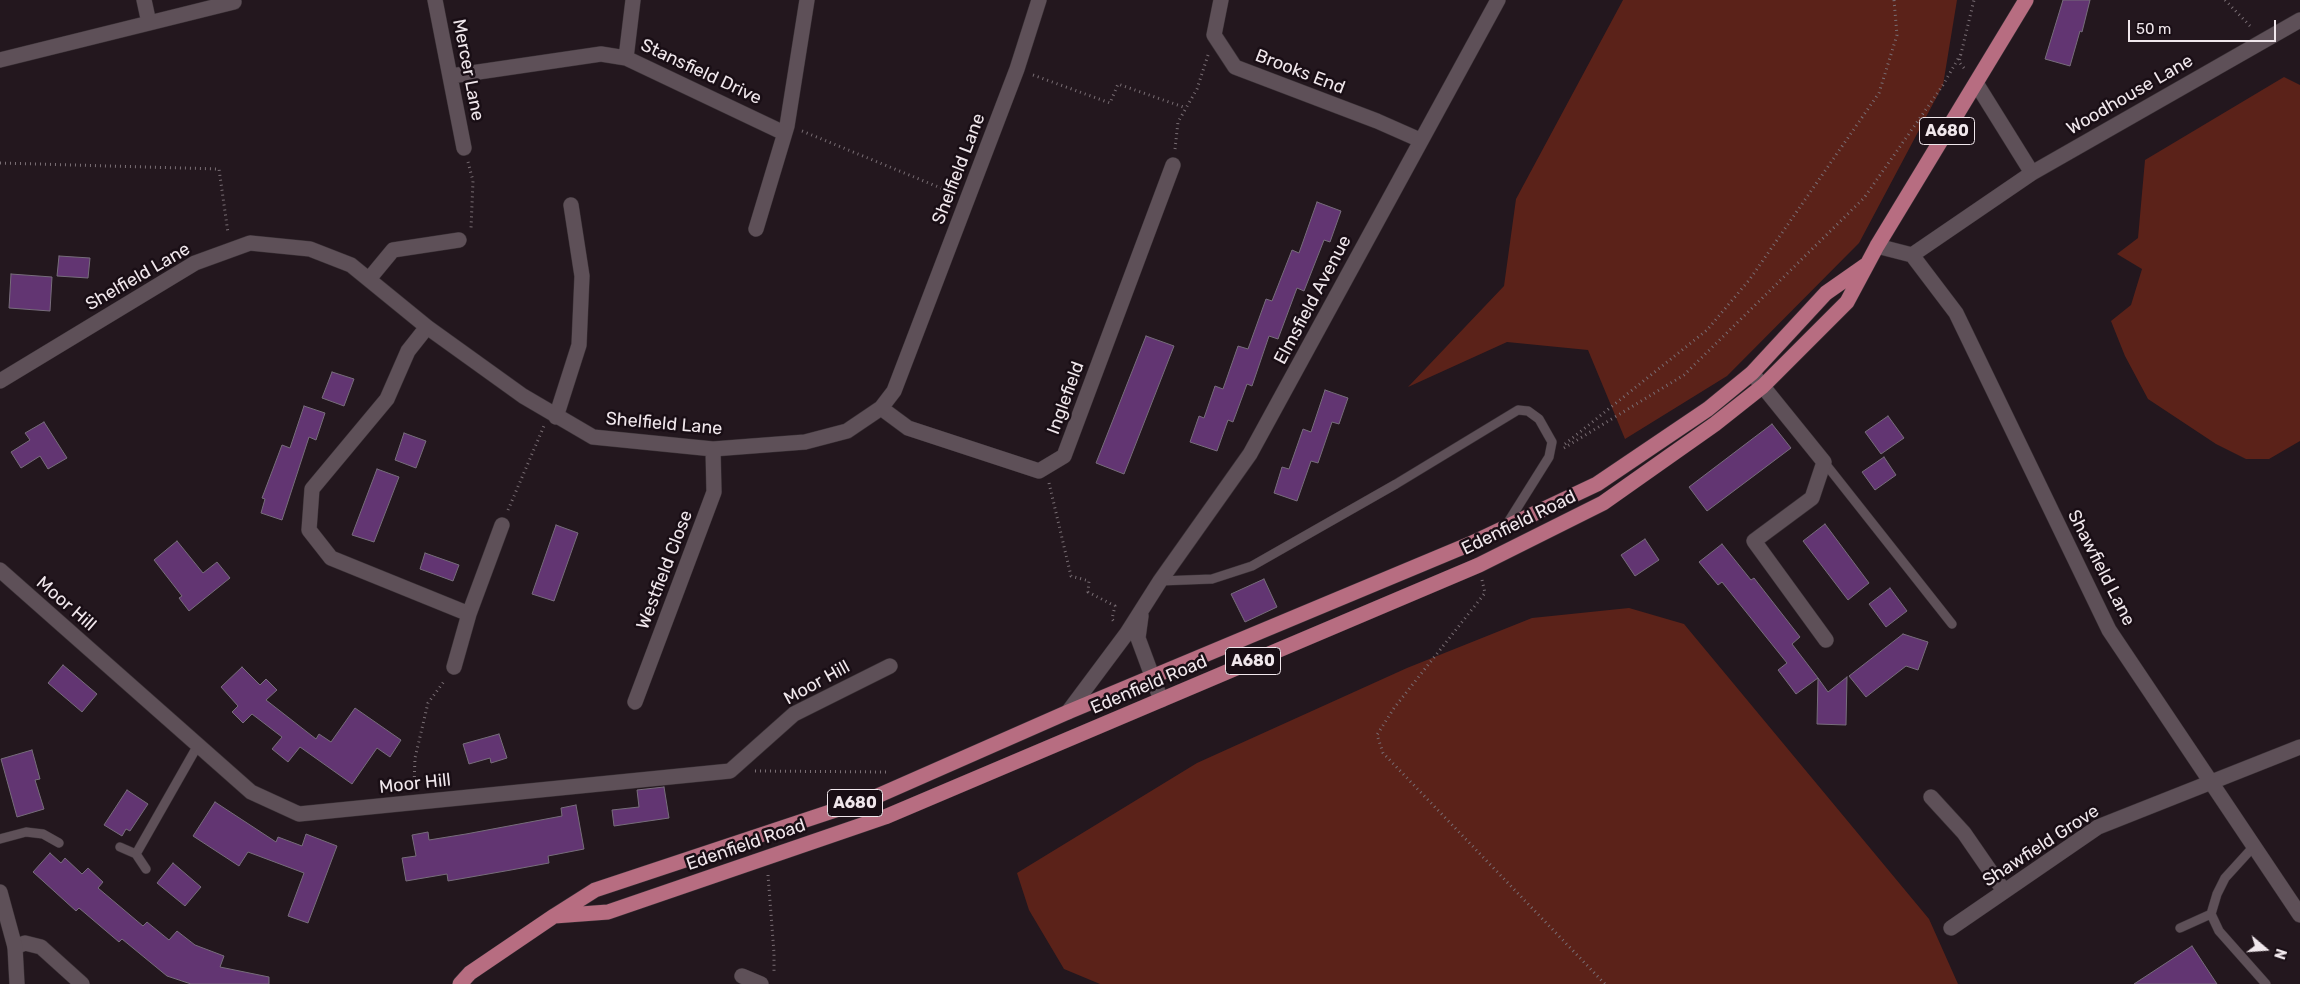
<!DOCTYPE html>
<style>
body{margin:0}
#map{position:relative;width:2300px;height:984px;overflow:hidden;background:#23171e;font-family:Rubik,sans-serif}
canvas{display:block}
.north{position:absolute;left:2240px;top:924px;width:50px;height:50px;-webkit-text-stroke:4px #190e15;paint-order:stroke;rotate:108deg;font-size:14px;font-weight:700;line-height:20px;text-align:center;color:#f0e7ec}
.north::after{content:'';display:block;margin:auto;width:18px;height:22px;background:#f0e7ec;clip-path:polygon(50% 0,100% 100%,50% 72%,0 100%)}
.scale{position:absolute;left:2128px;top:20px;width:148px;height:22px;box-sizing:border-box;border:2px solid #f0e7ec;border-top:0;padding-left:6px;font-size:15px;line-height:18px;white-space:nowrap;color:#f0e7ec;-webkit-text-stroke:4px #190e15;paint-order:stroke}
</style>
<div id="map">
<canvas width="2300" height="984"></canvas>
<div class="north">N</div>
<div class="scale">50 m</div>
</div>
<script>
const ctx = document.querySelector('canvas').getContext('2d');
ctx.lineJoin = 'round';
function fillPath(path, color) { ctx.fillStyle = color; ctx.fill(path, 'evenodd'); }
const shape = rows => new Path2D(rows.map(r => 'M' + r).join(''));
function strokePath(path, color, width, dash) { ctx.strokeStyle = color; ctx.lineWidth = width; ctx.lineCap = dash ? 'butt' : 'round'; ctx.setLineDash(dash || []); ctx.stroke(path); }
function label(font, color, halo, rows, align = 'center') {
  ctx.font = font + ' Rubik,sans-serif'; ctx.lineWidth = 5; ctx.setLineDash([]); ctx.textBaseline = 'middle'; ctx.strokeStyle = halo; ctx.fillStyle = color; for (const [text, x, y, turn = 0] of rows) {
    ctx.save(); ctx.translate(x, y); ctx.rotate((+turn || 0) * Math.PI / 180); ctx.textAlign = isNaN(turn) ? turn : align; if (halo) ctx.strokeText(text, 0, 0); ctx.fillText(text, 0, 0); ctx.restore();
  }
}
fillPath(shape([
 [1623,0,1957,0,1943,85,1859,243,1727,376,1625,439,1588,350,1507,342,1408,387,1504,286,1516,199],
 [2284,77,2300,85,2300,441,2269,459,2246,459,2216,444,2148,399,2125,356,2111,321,2131,305,2142,269,2117,254,2138,238,2145,160],
 [1629,608,1684,624,1929,919,1958,984,1100,984,1064,969,1029,910,1017,873,1197,763,1407,668,1532,618]
]), '#5b2219');
const building = shape([
 [2063,0,2090,0,2082,32,2080,31,2070,66,2045,59,2063,0],
 [1317,202,1341,211,1330,242,1324,240,1304,291,1297,288,1278,339,1269,336,1252,386,1247,384,1233,422,1228,420,1217,451,1190,442,1199,416,1204,418,1215,386,1223,389,1238,346,1248,349,1266,299,1272,301,1292,250,1299,253,1317,202],
 [59,256,90,258,88,278,57,276,59,256],
 [11,274,52,277,50,311,9,308,11,274],
 [1146,336,1174,346,1124,474,1096,463,1146,336],
 [332,372,354,379,344,406,322,398,332,372],
 [1325,390,1348,398,1339,424,1332,422,1318,463,1311,461,1297,501,1274,493,1282,467,1289,469,1303,429,1311,432,1325,390],
 [304,406,325,413,316,440,309,437,282,520,261,513,265,499,262,498,282,445,290,448,304,406],
 [1888,416,1904,438,1881,454,1865,432,1888,416],
 [44,422,67,458,48,469,40,456,21,468,11,452,30,440,25,433,44,422],
 [1772,424,1791,448,1707,511,1689,487,1772,424],
 [404,433,426,441,416,468,395,460,404,433],
 [1884,457,1896,475,1875,490,1862,472,1884,457],
 [377,469,399,477,374,542,352,535,377,469],
 [1825,524,1869,583,1848,600,1803,541,1825,524],
 [556,525,578,533,554,601,532,594,556,525],
 [1645,539,1659,560,1635,576,1621,555,1645,539],
 [177,541,203,573,217,562,230,578,189,611,179,598,182,596,154,560,177,541],
 [1722,544,1751,580,1754,578,1800,637,1792,644,1818,678,1796,694,1778,670,1787,663,1722,582,1718,585,1699,562,1722,544],
 [425,553,459,565,453,581,420,569,425,553],
 [1264,579,1277,607,1245,622,1231,594,1264,579],
 [1890,588,1907,611,1886,627,1869,604,1890,588],
 [1903,634,1928,642,1918,670,1906,666,1866,697,1849,676,1903,634],
 [63,665,97,694,82,712,48,683,63,665],
 [242,667,260,685,266,679,277,690,266,700,316,739,319,734,331,742,355,708,401,740,390,757,377,748,352,784,300,747,288,762,272,749,282,737,252,714,243,723,232,712,238,706,221,687,242,667],
 [1847,677,1846,725,1817,724,1818,678,1828,692,1847,677],
 [499,734,507,758,491,763,490,758,469,764,463,744,499,734],
 [32,750,40,779,35,780,44,809,17,817,1,759,32,750],
 [664,787,669,818,614,826,612,810,639,807,637,790,664,787],
 [127,790,148,804,130,831,126,829,122,836,104,825,127,790],
 [215,802,276,842,278,837,302,846,306,834,337,846,308,923,288,916,304,873,248,852,239,866,193,836,215,802],
 [576,805,584,849,548,856,549,863,511,870,448,881,447,874,406,881,402,858,416,856,412,835,428,832,429,840,466,834,562,816,561,808,576,805],
 [50,853,61,863,65,858,82,874,88,868,103,882,98,888,143,926,147,922,169,940,177,931,195,945,224,956,220,967,269,977,269,984,191,984,167,976,122,939,119,942,79,908,76,911,33,872,50,853],
 [173,863,201,887,185,906,157,883,173,863],
 [2192,946,2217,984,2134,984,2192,946]
]);
fillPath(building, '#623572');
strokePath(building, '#776d7b', 1);
const service = shape([
 [1824,462,1952,624],
 [1160,581,1212,579,1252,566,1396,484,1518,410,1528,411,1539,419,1552,442,1549,457,1507,524],
 [0,839,26,832,43,834,59,843],
 [2255,845,2225,878,2217,894,2211,914,2219,931,2266,984],
 [120,847,136,854],
 [146,869,136,854,198,745],
 [2180,928,2211,914]
]);
const minor = shape([
 [144,0,149,23],
 [435,0,464,148],
 [1221,0,1214,35,1235,67,1377,121,1420,140],
 [626,58,633,0],
 [0,60,234,2],
 [451,76,601,54,626,58,784,133],
 [1976,83,2032,173],
 [756,229,787,126,807,0],
 [1877,246,1912,255,1956,313,2109,630,2300,915],
 [1912,255,2032,173,2300,20],
 [369,279,393,250,459,240],
 [427,327,408,351,387,399,312,489,309,530,331,558,469,614],
 [1752,373,1824,462,1812,498,1754,541,1826,640],
 [0,381,195,263,250,243,310,249,351,265,427,327,523,396,593,437,713,449,805,442,847,431,881,408,894,391,1017,69,1039,0],
 [881,408,908,428,1039,471,1064,456,1173,165],
 [556,417,579,345,582,276,571,205],
 [0,570,251,792,299,814,730,771,794,714,890,666],
 [1141,616,1138,638,1161,700],
 [454,667,469,614,502,525],
 [635,702,714,492,713,449],
 [1068,712,1127,633,1160,581,1250,454,1498,0],
 [1931,797,1964,833,2004,891],
 [1951,928,2098,827,2300,747],
 [15,947,25,943,41,947,82,984],
 [742,976,761,984]
]);
const tertiary = shape([
 [0,892,15,947,17,984]
]);
const primary = shape([
 [554,916,608,912,885,817,1479,565,1603,503,1715,424,1763,386,1847,302,1877,246,2026,0],
 [460,984,470,973,554,916,595,890,875,797,1068,712,1470,544,1597,484,1708,409,1752,373,1826,293,1866,265]
]);
strokePath(service, '#3a3136', 10);
strokePath(minor, '#3a3136', 16);
strokePath(tertiary, '#3a3136', 16);
strokePath(primary, '#3a3136', 16);
strokePath(shape([
 [2225,0,2252,28],
 [1964,68,1959,62,1974,0],
 [1033,75,1110,103,1118,84,1186,108],
 [802,131,953,193],
 [1175,149,1178,122,1197,89,1208,55],
 [468,162,473,181,471,228],
 [0,163,219,169,228,233],
 [1565,444,1707,330,1750,279,1879,93,1897,35,1894,0],
 [1564,448,1684,375,1864,198,1943,85,1962,52],
 [1049,483,1071,576,1089,581,1088,592,1115,606,1112,619,1115,623],
 [508,510,544,426],
 [1482,580,1485,593,1394,708,1377,735,1383,753,1605,984],
 [755,771,887,772],
 [414,787,415,758,428,703,445,680],
 [768,875,774,953,774,973]
]), '#796e74', 3, [1, 4]);
strokePath(service, '#5e5058', 9);
strokePath(minor, '#5e5058', 15);
strokePath(tertiary, '#5e5058', 15);
strokePath(primary, '#b76d81', 15);
for (const [x, y, w] of [
 [1947,131,55],
 [1253,661,55],
 [855,803,55]
]) { const box = new Path2D(); box.roundRect(x - w / 2, y - 13.5, w, 27, 4); ctx.fillStyle = '#190e15'; ctx.fill(box); strokePath(box, '#f0e7ec', 1); }
label('bold 16px', '#f0e7ec', null, [
 ["A680",1947,131],
 ["A680",1253,661],
 ["A680",855,803]
]);
label('18px', '#f0e7ec', '#190e15', [
 ["Mercer Lane",468,70,79],
 ["Stansfield Drive",701,72,25],
 ["Brooks End",1300,72,21],
 ["Woodhouse Lane",2130,95,-30],
 ["Shelfield Lane",959,169,-69],
 ["Shelfield Lane",138,277,-30],
 ["Elmsfield Avenue",1313,300,-62],
 ["Inglefield",1066,398,-70],
 ["Shelfield Lane",664,424,5],
 ["Edenfield Road",1519,523,-26],
 ["Shawfield Lane",2101,568,63],
 ["Westfield Close",665,570,-69],
 ["Moor Hill",66,604,41],
 ["Moor Hill",817,683,-29],
 ["Edenfield Road",1149,685,-23],
 ["Moor Hill",415,784,-6],
 ["Edenfield Road",746,845,-19],
 ["Shawfield Grove",2041,846,-33]
]);
</script>
